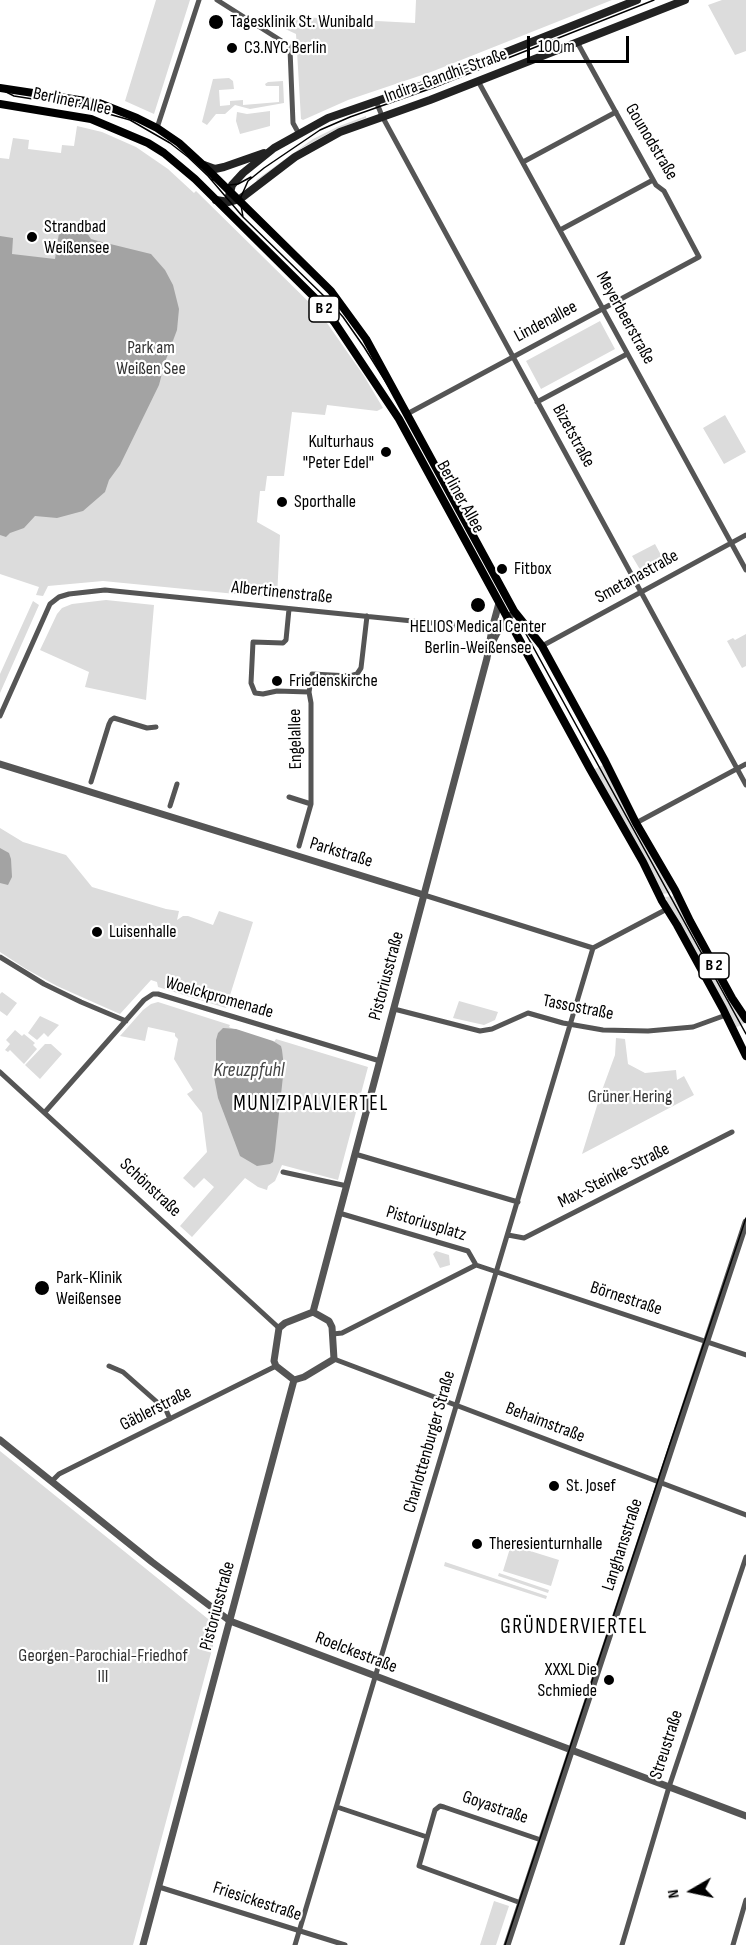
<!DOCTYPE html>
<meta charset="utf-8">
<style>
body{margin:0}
#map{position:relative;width:746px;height:1945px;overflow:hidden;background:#fff;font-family:"Sofia Sans Condensed",sans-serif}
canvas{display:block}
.north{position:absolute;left:662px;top:1861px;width:60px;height:60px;-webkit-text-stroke:4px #fff;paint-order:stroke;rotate:261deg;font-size:16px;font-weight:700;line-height:24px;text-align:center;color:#000}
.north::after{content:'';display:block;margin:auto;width:21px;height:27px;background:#000;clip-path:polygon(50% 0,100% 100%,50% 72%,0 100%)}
.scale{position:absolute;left:527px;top:36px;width:102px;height:27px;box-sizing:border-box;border:3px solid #000;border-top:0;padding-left:8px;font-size:18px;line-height:21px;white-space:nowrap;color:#000;-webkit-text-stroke:4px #fff;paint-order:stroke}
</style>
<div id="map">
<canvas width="746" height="1945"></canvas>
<div class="north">N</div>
<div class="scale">100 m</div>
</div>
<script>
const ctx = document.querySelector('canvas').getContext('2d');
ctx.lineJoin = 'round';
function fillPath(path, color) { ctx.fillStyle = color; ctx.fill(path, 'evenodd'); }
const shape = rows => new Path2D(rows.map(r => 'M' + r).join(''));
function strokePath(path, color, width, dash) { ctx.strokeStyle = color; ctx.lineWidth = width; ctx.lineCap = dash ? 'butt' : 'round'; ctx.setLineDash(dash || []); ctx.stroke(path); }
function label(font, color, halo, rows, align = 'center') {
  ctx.font = font + ' "Sofia Sans Condensed",sans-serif'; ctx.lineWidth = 4.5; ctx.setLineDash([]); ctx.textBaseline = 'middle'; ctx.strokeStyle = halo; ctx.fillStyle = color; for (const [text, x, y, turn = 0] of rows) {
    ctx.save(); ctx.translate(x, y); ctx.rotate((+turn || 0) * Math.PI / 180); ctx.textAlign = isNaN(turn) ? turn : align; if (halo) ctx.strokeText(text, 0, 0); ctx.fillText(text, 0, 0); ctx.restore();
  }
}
fillPath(shape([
 [156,0,190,0,154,114,125,101],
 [416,0,612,0,431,72,348,100,303,120,301,119,296,34,264,19,262,15,415,23],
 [722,0,746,0,746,51,735,55,708,5],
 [229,78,233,81,234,89,219,90,220,106,230,105,230,101,243,100,243,105,279,102,279,86,266,86,265,84,268,82,283,81,284,103,250,109,235,105,225,114,216,114,207,125,202,122,213,79],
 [270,111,270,126,240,134,236,121,237,112,247,114],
 [366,116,366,118,335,130,302,148,258,182,256,180,313,139,337,127],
 [77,126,102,132,136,147,168,169,194,193,196,191,320,313,364,376,383,408,377,411,327,405,325,415,292,412,284,476,267,476,265,491,260,491,257,522,280,535,277,598,103,581,48,586,43,596,36,595,39,587,0,574,0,158,9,159,13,138,29,140,28,149,61,153,62,145,74,146],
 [600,321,615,349,541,389,526,361],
 [725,415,746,452,724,464,703,428],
 [655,544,667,566,645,578,632,556],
 [106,600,154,605,146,700,85,687,89,672,40,650,57,614,62,608,72,604],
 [33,601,39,605,0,693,0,674],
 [746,634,746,666,742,668,727,641,733,638,735,640],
 [603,765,625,810,657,868,671,889,669,890,671,893,661,894,593,770],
 [0,828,23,842,66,855,92,887,166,909,179,911,177,920,183,916,188,916,213,925,219,911,253,922,226,1008,158,987,157,982,151,980,120,1014,57,986,26,969,0,952],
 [675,896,732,1004,745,1023,735,1028,666,902,667,900,665,897],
 [2,992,17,1003,7,1016,0,1011,0,994],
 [459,1001,498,1012,495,1020,484,1025,453,1018],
 [158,1002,230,1025,229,1027,231,1028,274,1042,276,1039,368,1067,338,1180,282,1165,275,1181,268,1186,267,1190,258,1187,245,1178,192,1237,180,1226,214,1187,204,1178,194,1188,183,1178,207,1152,202,1113,187,1094,193,1090,174,1059,178,1039,175,1036,175,1033,148,1027,145,1041,120,1036,143,1010,151,1004],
 [40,1016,59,1025,48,1037,44,1033,37,1040,28,1033],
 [15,1030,22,1036,24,1034,35,1043,33,1045,37,1049,24,1064,10,1050,8,1052,5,1050,10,1044,6,1040],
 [616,1038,625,1039,628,1064,645,1073,676,1070,677,1080,684,1076,694,1095,582,1154,601,1093,615,1055],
 [45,1044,51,1044,62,1054,40,1079,25,1065],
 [436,1251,449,1255,450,1265,440,1268,433,1254],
 [0,1451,218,1627,133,1945,0,1945],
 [511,1545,559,1560,551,1586,503,1571],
 [445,1562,547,1596,546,1599,444,1566],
 [499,1573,549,1590,548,1593,498,1576],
 [494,1901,509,1906,496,1945,480,1945]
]), '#dcdcdc');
fillPath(shape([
 [73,229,85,230,91,239,98,241,151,254,165,270,173,285,179,309,177,330,165,362,159,385,120,465,109,480,105,492,83,511,57,518,35,516,24,528,10,533,6,537,0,535,0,236,13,238,12,254,55,259,59,233],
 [0,848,9,853,11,859,12,877,8,885,0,883],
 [223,1028,236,1029,273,1041,281,1046,282,1050,284,1067,275,1150,273,1162,270,1164,257,1166,240,1156,218,1098,214,1077,216,1072,216,1040,218,1033]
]), '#a3a3a3');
strokePath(shape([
 [217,0,288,45,290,49,293,123,299,134],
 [478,81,746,570],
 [376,101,382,116,746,785],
 [157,128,199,0],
 [523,162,616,112],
 [560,230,653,180],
 [537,402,627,354],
 [407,414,699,257,664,191,656,185,577,42],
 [289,609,286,640,283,643,253,642,251,683,255,693,263,694,277,691,309,692],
 [542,646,746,535],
 [0,716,50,604,59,597,69,594,105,590,492,629],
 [91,782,109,724,111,720,114,718,147,728,156,727],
 [289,797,311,804,299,846],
 [311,804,311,703,309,692,312,674,350,676,357,674,361,668,367,616],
 [170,806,177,784],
 [636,823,746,764],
 [424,895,593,948,667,909],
 [0,957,44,984,81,1002,126,1021],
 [394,1009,480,1031,492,1029,528,1013,563,1023,603,1030,648,1031,693,1027,726,1015],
 [0,1072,279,1328],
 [45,1112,144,1000,153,994,158,994,380,1061],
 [355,1154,518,1202],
 [283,1172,347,1186],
 [339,1213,468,1251,476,1265,746,1355],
 [508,1235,524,1238,732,1132],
 [333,1334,342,1333,476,1265],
 [334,1359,746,1515],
 [109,1366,123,1372,166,1410,170,1419],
 [52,1481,59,1474,276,1366],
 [337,1807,427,1837],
 [159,1887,345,1945],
 [521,1903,419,1866,435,1810,440,1806,444,1807,541,1840],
 [295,1945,593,948],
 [622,1945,669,1787,746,1557],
 [733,1945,746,1900]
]), '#555', 5);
strokePath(shape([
 [492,643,497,633,511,615],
 [0,764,424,895],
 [313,1312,487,658,492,629,499,603],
 [313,1312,329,1321,332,1327,334,1359,304,1377,294,1380,276,1366,274,1361,279,1328,285,1323,313,1312],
 [0,1440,152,1562,230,1621,746,1816],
 [143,1945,294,1380],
 [507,1945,746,1222]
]), '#555', 7);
strokePath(shape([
 [204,165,215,169,224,167,264,153],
 [229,196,232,185,243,173,274,148,328,118,426,84,637,0],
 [216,200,229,202,240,199,295,157,340,132,430,100,685,0]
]), '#222', 8);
strokePath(shape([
 [0,88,99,103,137,118,157,128,179,143,203,165,331,291,366,339,514,611,542,646,605,761,636,823,675,890,690,921,732,998,746,1019],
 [0,104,91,119,148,143,164,153,195,179,314,297,335,323,399,419,590,769,643,862,662,901,677,925,723,1009,746,1056]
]), '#000', 8);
strokePath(shape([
 [0,89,14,96,84,107,130,120,170,143,188,157,208,176,243,217,328,300,343,317,364,347,399,403,746,1034],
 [212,179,222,184,229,185,238,184,251,177],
 [243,217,240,199,248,181,264,168,320,130,350,117,435,87,654,0],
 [505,1945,669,1447,746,1218]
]), '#000', 1.5);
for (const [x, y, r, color] of [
 [216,22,8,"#000"],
 [232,48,6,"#000"],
 [32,237,6,"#000"],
 [386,452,6,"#000"],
 [282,502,6,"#000"],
 [502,569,6,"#000"],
 [478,605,8,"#000"],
 [277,681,6,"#000"],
 [97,932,6,"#000"],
 [42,1288,8,"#000"],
 [554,1486,6,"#000"],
 [477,1544,6,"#000"],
 [609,1680,6,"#000"]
]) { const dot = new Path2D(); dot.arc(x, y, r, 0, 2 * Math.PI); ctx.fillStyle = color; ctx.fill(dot); strokePath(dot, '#fff', 2); }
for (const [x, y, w] of [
 [324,309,30],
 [714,966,30]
]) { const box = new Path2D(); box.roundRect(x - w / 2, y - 13, w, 26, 4.5); ctx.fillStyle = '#fff'; ctx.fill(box); strokePath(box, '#000', 1.5); }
label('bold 16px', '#000', null, [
 ["B 2",324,309],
 ["B 2",714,966]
]);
label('18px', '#000', '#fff', [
 ["Tagesklinik St. Wunibald",230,22],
 ["C3.NYC Berlin",244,48],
 ["Strandbad",44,227],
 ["Weißensee",44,248],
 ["Kulturhaus",374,442,"right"],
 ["\"Peter Edel\"",374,463,"right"],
 ["Sporthalle",294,502],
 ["Fitbox",514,569],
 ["HELIOS Medical Center",478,627,"center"],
 ["Berlin-Weißensee",478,648,"center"],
 ["Friedenskirche",289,681],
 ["Luisenhalle",109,932],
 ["Park-Klinik",56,1278],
 ["Weißensee",56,1299],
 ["St. Josef",566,1486],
 ["Theresienturnhalle",489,1544],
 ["XXXL Die",597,1670,"right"],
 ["Schmiede",597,1691,"right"]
], 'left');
label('18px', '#000', '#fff', [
 ["Indira-Gandhi-Straße",446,76,-20],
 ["Berliner Allee",72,102,12],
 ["Gounodstraße",651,142,59],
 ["Meyerbeerstraße",625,318,61],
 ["Lindenallee",546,322,-28],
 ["Bizetstraße",573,436,61],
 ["Berliner Allee",460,497,61],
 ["Smetanastraße",637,577,-29],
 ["Albertinenstraße",282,593,6],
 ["Engelallee",296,739,-91],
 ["Parkstraße",341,853,17],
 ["Pistoriusstraße",387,976,-75],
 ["Woelckpromenade",219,998,16],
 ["Tassostraße",578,1008,11],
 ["Max-Steinke-Straße",614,1176,-27],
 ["Schönstraße",150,1188,43],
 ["Pistoriusplatz",426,1224,17],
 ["Börnestraße",626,1299,18],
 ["Gäblerstraße",156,1409,-27],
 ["Behaimstraße",545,1423,21],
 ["Charlottenburger Straße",430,1442,-74],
 ["Langhansstraße",623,1545,-72],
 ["Pistoriusstraße",218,1606,-75],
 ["Roelckestraße",356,1653,21],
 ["Streustraße",667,1745,-72],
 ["Goyastraße",495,1808,19],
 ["Friesickestraße",257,1902,18]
]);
label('18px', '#333', '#fff', [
 ["Park am",151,348],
 ["Weißen See",151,369],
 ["Grüner Hering",630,1097],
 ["Georgen-Parochial-Friedhof",103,1656],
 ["III",103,1677]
]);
label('italic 20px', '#444', '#fff', [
 ["Kreuzpfuhl",249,1071]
]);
ctx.letterSpacing = '1.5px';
label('21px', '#000', '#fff', [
 ["MUNIZIPALVIERTEL",311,1105],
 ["GRÜNDERVIERTEL",574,1628]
]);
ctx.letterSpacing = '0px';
</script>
